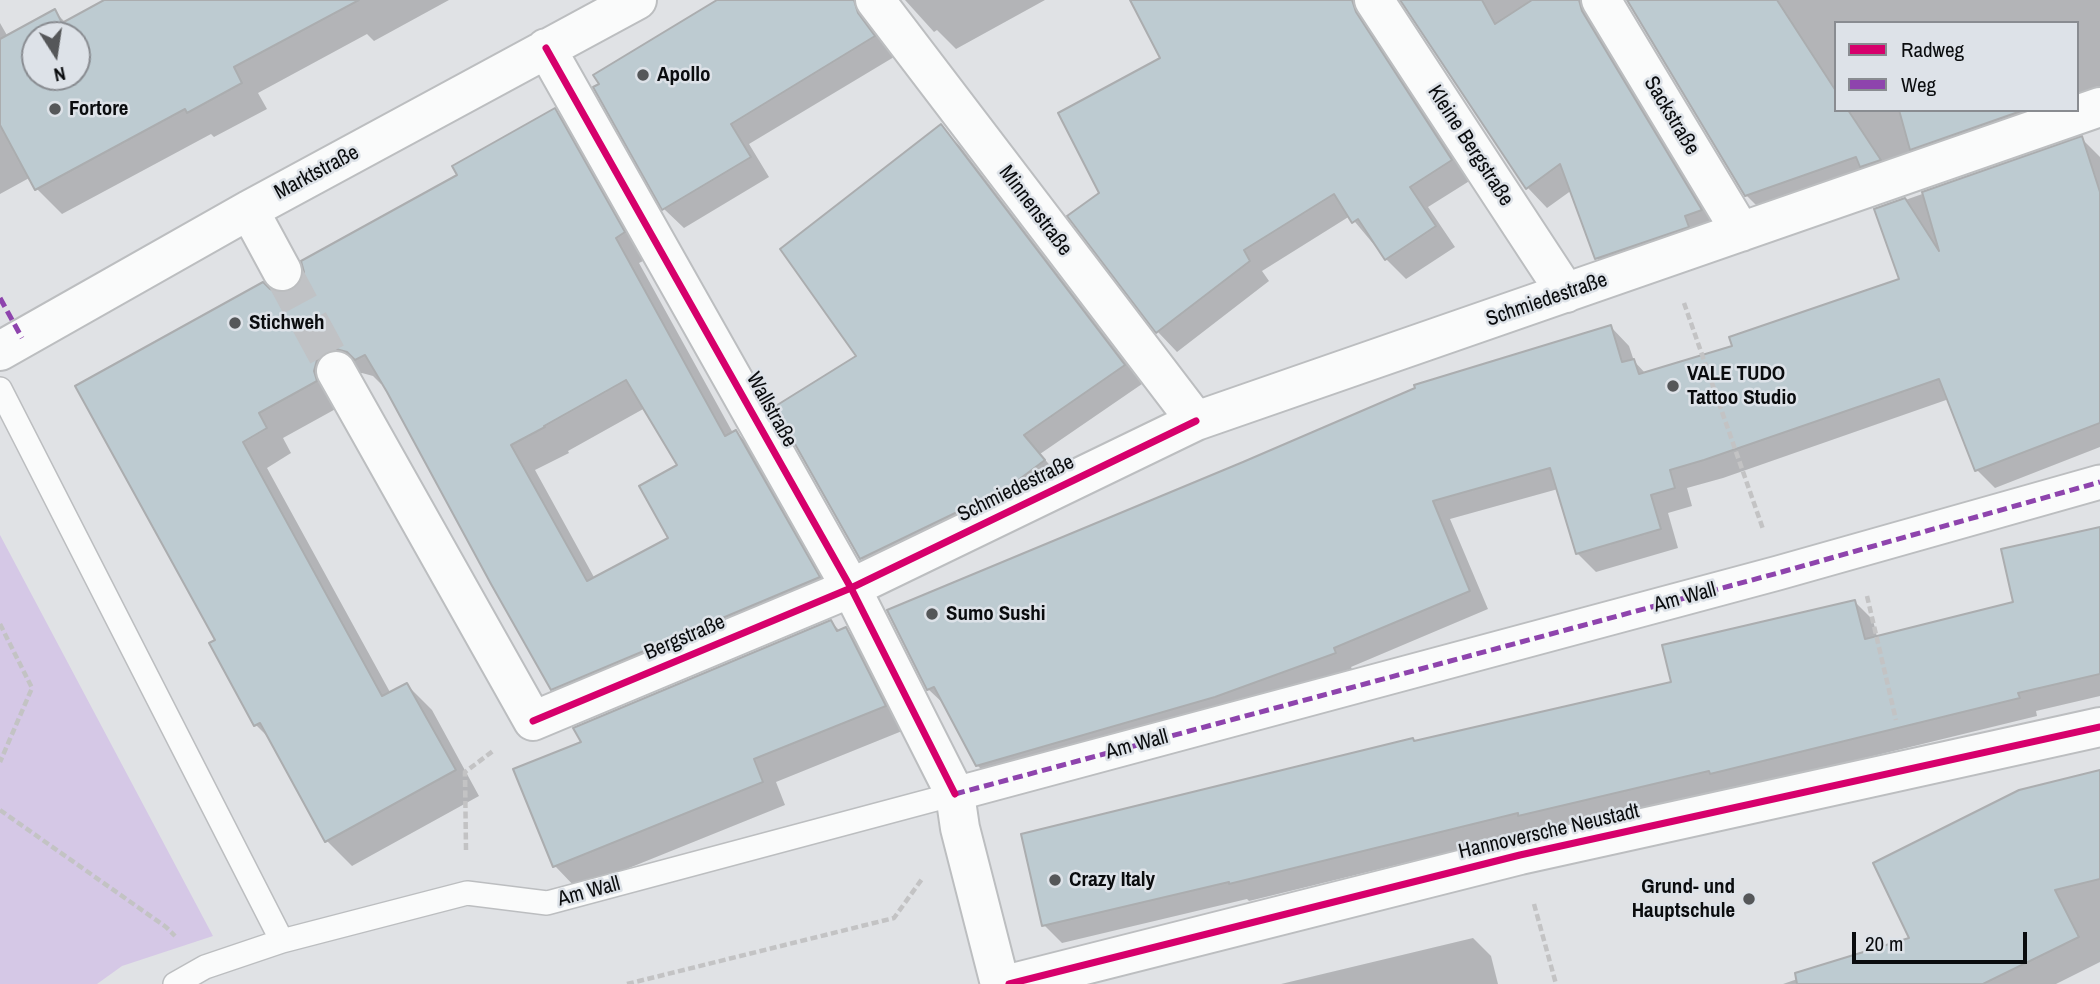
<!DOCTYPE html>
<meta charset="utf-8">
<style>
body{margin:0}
#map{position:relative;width:2100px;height:984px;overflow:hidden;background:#e0e2e5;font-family:"Archivo Narrow",sans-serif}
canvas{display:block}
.legend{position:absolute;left:1834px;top:21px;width:245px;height:91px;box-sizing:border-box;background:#dde2e8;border:2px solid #898c91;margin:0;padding:9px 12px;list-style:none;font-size:21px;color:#0a0c0e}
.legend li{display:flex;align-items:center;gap:14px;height:35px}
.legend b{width:35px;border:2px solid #898c91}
.north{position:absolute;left:21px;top:21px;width:70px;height:70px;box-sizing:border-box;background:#dde2e8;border:2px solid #898c91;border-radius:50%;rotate:168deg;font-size:19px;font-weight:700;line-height:28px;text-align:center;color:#0a0c0e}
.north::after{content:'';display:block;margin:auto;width:24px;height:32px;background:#555759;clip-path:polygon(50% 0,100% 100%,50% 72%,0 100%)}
.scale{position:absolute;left:1852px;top:932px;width:175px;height:32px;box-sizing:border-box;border:4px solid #0a0c0e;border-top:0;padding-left:9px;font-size:21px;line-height:24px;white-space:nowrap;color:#0a0c0e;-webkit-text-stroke:5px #dde2e8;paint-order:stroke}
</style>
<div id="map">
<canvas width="2100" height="984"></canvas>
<ul class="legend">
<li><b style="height:9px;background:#d6006c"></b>Radweg</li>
<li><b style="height:9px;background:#8e44ad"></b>Weg</li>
</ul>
<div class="north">N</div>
<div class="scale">20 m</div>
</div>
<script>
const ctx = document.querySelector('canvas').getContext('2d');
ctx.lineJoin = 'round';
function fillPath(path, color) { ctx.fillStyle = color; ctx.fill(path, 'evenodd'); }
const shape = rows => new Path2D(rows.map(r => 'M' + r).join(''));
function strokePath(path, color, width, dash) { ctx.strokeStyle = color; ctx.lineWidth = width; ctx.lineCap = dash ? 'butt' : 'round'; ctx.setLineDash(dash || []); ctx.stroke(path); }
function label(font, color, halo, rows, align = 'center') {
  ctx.font = font + ' "Archivo Narrow",sans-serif'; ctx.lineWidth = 5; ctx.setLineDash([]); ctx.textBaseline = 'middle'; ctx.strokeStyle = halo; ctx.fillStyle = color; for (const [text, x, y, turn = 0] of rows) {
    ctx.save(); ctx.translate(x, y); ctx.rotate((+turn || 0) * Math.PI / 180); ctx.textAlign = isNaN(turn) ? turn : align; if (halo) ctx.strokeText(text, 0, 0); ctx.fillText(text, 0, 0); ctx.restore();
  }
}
fillPath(shape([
 [0,535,213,936,122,966,97,984,0,984]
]), '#d5c8e6');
fillPath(shape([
 [108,0,449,0,374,41,367,34,258,93,267,109,214,137,211,134,62,214,37,189,31,177,0,194,0,23,8,37,54,11,66,23],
 [35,35,77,35,77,77,35,77],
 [722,0,887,0,873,25,877,35,894,57,749,144,769,177,684,228,664,209],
 [905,0,1045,0,956,49,937,30,934,32],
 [1132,0,1386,0,1471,180,1428,207,1455,247,1406,279,1386,259,1350,216,1262,271,1269,281,1177,352,1158,332,1070,217,1101,193,1163,58],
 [1402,0,1612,0,1721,230,1617,278,1597,258,1572,190,1547,208,1528,188],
 [1629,0,2100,0,2100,95,2083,102,2087,115,1881,186,1873,177,1766,215,1746,195],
 [1836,23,2077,23,2077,110,1836,110],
 [555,111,580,136,649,258,639,263,733,433,736,432,761,457,843,602,577,714,552,689,384,383,381,384,373,376,362,373,351,376,341,406,283,438,291,453,267,468,391,694,407,685,432,710,479,796,352,866,327,841,273,742,256,725,211,644,217,640,77,386,270,291,281,295,294,291],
 [645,408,679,466,670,539,595,579,535,470,569,453,568,451],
 [940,127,959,145,1142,384,1040,454,1062,479,880,577,861,558,859,356],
 [2081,138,2100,157,2100,447,1995,488,1977,470,1949,399,1723,478,1687,488,1692,506,1668,513,1678,548,1596,572,1578,554,1558,489,1450,519,1488,609,1351,667,1353,671,996,784,977,765,947,707,928,689,1611,327,1629,346,1634,361,1646,374,1734,347,1901,280,1877,210],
 [2100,529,2100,696,2036,711,2037,716,1730,791,1728,789,1538,833,1536,831,1249,901,1247,899,1062,943,1044,925,1415,743,1673,683,1855,602,1873,620,1877,637,2015,603],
 [831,622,840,631,846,629,868,652,907,729,776,782,785,805,577,889,555,866,583,743],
 [2100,772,2100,962,2056,984,1783,984,1912,939],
 [1473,938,1491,956,1498,984,1281,984]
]), '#0003');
const building = shape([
 [104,0,359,0,234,67,242,83,187,113,185,109,35,190,0,125,0,39,55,9,62,23,104,0],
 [35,35,77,35,77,77,35,77,35,35],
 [717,0,854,0,858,13,875,36,731,124,751,157,662,210,593,87,599,84,593,75,717,0],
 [1130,0,1352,0,1356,12,1452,160,1410,187,1436,226,1385,260,1358,219,1352,223,1334,194,1244,250,1250,261,1156,333,1067,216,1099,193,1058,113,1160,58,1130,0],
 [1400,0,1482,0,1495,24,1532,0,1579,0,1582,11,1702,210,1685,216,1689,227,1595,259,1560,164,1526,189,1400,0],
 [1627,0,1777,0,1836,91,1836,110,1848,110,1881,160,1860,167,1856,157,1745,196,1627,0],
 [555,108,625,232,616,238,725,436,736,430,820,577,551,690,491,584,387,392,365,355,355,360,347,352,336,349,326,352,317,360,314,371,317,381,259,413,267,428,243,442,382,696,407,683,456,770,325,842,260,723,254,726,209,643,215,640,75,386,263,282,270,289,281,293,293,290,301,282,304,272,301,261,457,175,452,166,555,108],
 [626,380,677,465,639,486,668,538,587,581,511,445,545,427,544,426,626,380],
 [1899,110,2024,110,1910,150,1899,110],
 [941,124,1125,365,1024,435,1045,460,1009,487,860,559,774,407,856,356,780,249,941,124],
 [2082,136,2100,192,2100,423,1975,471,1939,379,1704,460,1670,470,1675,488,1651,495,1661,529,1576,554,1550,468,1433,501,1470,591,1334,648,1336,653,1215,697,976,766,934,687,927,690,887,610,1243,462,1415,388,1414,385,1611,325,1622,362,1634,359,1639,374,1732,346,1729,337,1899,279,1874,209,1905,198,1939,251,1922,192,2082,136],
 [2100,527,2100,674,2018,693,2020,698,1710,774,1709,771,1518,816,1518,813,1229,884,1229,882,1042,926,1021,834,1413,738,1414,741,1671,682,1662,645,1855,600,1865,639,2013,602,2001,549,2100,527],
 [831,620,837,631,846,627,886,706,754,759,763,782,553,867,513,769,581,742,573,728,831,620],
 [2100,770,2100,879,2055,890,2079,937,1983,984,1797,984,1795,973,1909,938,1873,863,2019,790,2100,770]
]);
fillPath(building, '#bdcbd1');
strokePath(building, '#abadaf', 2);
strokePath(shape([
 [282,271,336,371]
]), '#c0c2c5', 38, [38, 19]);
const service = shape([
 [0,389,282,941],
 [175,984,205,967,282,941,467,893,547,903,955,794]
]);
const pedestrian = shape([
 [955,794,1778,573,2100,482]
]);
const minor = shape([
 [875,0,1196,421],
 [1374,0,1566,293],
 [1601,0,1741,232],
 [546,48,851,588,955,794,960,828,1000,984],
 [249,210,282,271],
 [0,351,249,210,637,0],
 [336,371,533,721,851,588,1196,421,2100,107],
 [1009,984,1520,855,2100,727]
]);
strokePath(service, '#bcbec0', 26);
strokePath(pedestrian, '#bcbec0', 37);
strokePath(minor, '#bcbec0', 42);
strokePath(shape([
 [1684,303,1763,529],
 [1867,596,1896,720],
 [0,624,32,688,0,762],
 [0,810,166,927,175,936],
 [466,850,465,772,493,751],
 [1534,904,1556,984],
 [627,984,894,918,922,879]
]), '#c3c3c4', 4.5, [7, 3.5]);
strokePath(service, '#fafbfb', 23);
strokePath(pedestrian, '#fafbfb', 33);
strokePath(minor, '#fafbfb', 38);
strokePath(shape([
 [0,298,22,338],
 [955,794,1778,573,2100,482]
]), '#8e44ad', 5, [10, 5]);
strokePath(shape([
 [546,48,851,588,955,794],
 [533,721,851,588,1196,421],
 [1009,984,1520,855,2100,727]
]), '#d6006c', 7);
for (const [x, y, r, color] of [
 [643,75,7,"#555759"],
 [55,109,7,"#555759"],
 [235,323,7,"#555759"],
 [1673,386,7,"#555759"],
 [932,614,7,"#555759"],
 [1055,880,7,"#555759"],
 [1749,899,7,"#555759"]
]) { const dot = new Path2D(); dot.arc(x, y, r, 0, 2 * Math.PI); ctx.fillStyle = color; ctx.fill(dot); strokePath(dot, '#dde2e8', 2.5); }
label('bold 21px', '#0a0c0e', '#dde2e8', [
 ["Apollo",657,75],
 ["Fortore",69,109],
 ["Stichweh",249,323],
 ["VALE TUDO",1687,374],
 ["Tattoo Studio",1687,398],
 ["Sumo Sushi",946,614],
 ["Crazy Italy",1069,880],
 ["Grund- und",1735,887,"right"],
 ["Hauptschule",1735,911,"right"]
], 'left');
label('21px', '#0a0c0e', '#dde2e8', [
 ["Sackstraße",1671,116,59],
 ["Kleine Bergstraße",1470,146,57],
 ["Marktstraße",317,173,-28],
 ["Minnenstraße",1035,211,53],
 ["Schmiedestraße",1547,300,-19],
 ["Wallstraße",771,410,61],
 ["Schmiedestraße",1016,489,-26],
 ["Am Wall",1685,598,-15],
 ["Bergstraße",685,638,-23],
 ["Am Wall",1137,745,-15],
 ["Hannoversche Neustadt",1549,832,-13],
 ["Am Wall",589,892,-15]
]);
</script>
